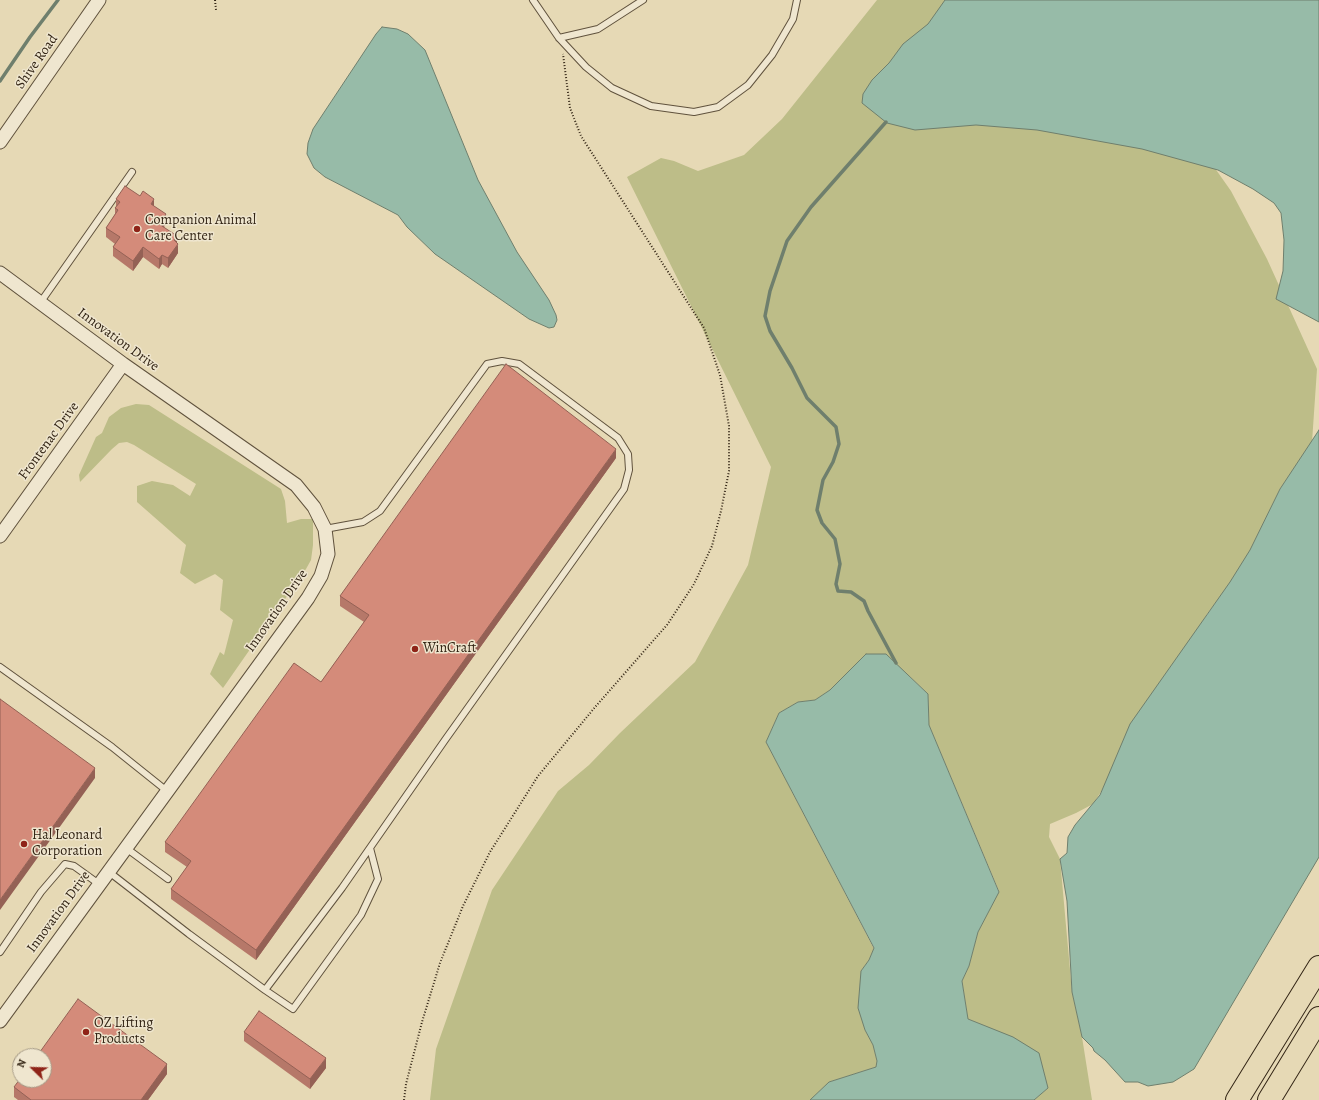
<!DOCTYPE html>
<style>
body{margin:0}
#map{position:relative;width:1319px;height:1100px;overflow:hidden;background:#e6d9b5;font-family:Alegreya,serif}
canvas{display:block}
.north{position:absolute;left:12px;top:1048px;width:40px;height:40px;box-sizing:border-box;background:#efe6cf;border:1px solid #a49985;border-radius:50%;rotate:293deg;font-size:11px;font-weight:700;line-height:16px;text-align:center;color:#332515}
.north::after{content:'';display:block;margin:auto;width:14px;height:18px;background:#8f2418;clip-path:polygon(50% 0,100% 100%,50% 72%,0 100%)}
</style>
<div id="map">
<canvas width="1319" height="1100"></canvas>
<div class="north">N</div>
</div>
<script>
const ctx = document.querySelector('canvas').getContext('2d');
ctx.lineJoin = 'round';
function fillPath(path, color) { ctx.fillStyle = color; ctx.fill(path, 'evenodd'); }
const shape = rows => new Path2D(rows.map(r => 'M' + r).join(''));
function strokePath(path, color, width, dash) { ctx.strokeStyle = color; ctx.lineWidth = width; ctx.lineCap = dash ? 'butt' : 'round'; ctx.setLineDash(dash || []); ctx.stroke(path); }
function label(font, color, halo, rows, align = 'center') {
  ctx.font = font + ' Alegreya,serif'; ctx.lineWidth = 3; ctx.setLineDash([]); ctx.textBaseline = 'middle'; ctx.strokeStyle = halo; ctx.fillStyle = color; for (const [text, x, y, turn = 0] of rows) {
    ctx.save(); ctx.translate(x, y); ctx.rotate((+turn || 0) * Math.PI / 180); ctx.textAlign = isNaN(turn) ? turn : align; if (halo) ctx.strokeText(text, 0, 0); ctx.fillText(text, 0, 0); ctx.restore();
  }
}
fillPath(shape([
 [877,0,1319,0,1200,147,1231,191,1267,259,1317,369,1312,442,1280,489,1241,570,1207,614,1156,706,1097,798,1093,804,1076,813,1050,824,1049,837,1060,859,1072,992,1082,1037,1092,1100,1034,1100,1048,1088,987,1027,968,1019,962,981,969,966,978,932,999,891,929,725,928,694,905,672,866,654,830,690,815,700,798,702,779,713,766,742,874,949,869,960,861,971,865,1030,873,1045,877,1061,876,1067,829,1082,810,1100,430,1100,436,1049,492,890,558,791,589,765,620,733,695,662,748,565,771,467,627,177,661,158,674,161,698,171,744,155,782,119],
 [136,404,149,405,281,489,285,501,287,523,301,519,313,519,313,545,311,560,306,569,223,688,210,674,220,652,224,655,233,620,220,610,223,580,215,574,195,584,180,573,186,545,137,502,137,486,152,481,173,485,190,496,196,484,134,445,127,442,119,443,112,449,80,482,79,475,96,437,102,433,109,417,121,408]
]), '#bdbd88');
const water = shape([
 [945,0,1319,0,1319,322,1276,299,1283,271,1284,240,1281,213,1274,203,1253,189,1218,170,1142,149,1037,130,976,125,915,130,887,123,862,103,863,94,872,80,889,63,903,44,928,24,945,0],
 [382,27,397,29,408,34,425,50,478,180,517,252,549,300,556,315,557,320,554,327,549,328,529,319,435,254,407,227,398,215,325,177,314,168,307,154,308,143,313,129,376,34,382,27],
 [1319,430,1319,857,1194,1069,1173,1082,1148,1086,1138,1082,1125,1082,1105,1060,1094,1051,1093,1048,1082,1037,1072,992,1067,901,1060,859,1067,853,1068,837,1075,825,1100,795,1130,724,1230,582,1250,550,1280,489,1319,430],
 [866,654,886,654,928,694,929,725,999,892,978,932,969,966,962,981,968,1019,1013,1037,1039,1053,1048,1088,1034,1100,810,1100,829,1082,876,1067,877,1061,873,1045,865,1030,858,1008,861,971,869,960,874,948,766,742,779,713,798,702,815,700,830,690,866,654]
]);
fillPath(water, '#97bba8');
strokePath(water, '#6f7f6d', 1);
strokePath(shape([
 [0,81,30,37,58,0],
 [886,122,811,207,787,241,770,291,765,316,770,331,792,368,807,398,836,427,839,444,833,462,823,480,817,510,822,523,835,539,840,564,836,584,838,591,851,592,864,601,868,611,896,663]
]), '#6f7f6d', 3.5);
const lane = shape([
 [533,0,559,38,586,67,612,88,651,106,694,112,718,107,748,85,772,55,793,19,797,0],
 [559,38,598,29,643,0],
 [40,303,132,172],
 [0,667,112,747,167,791],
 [126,848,168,879],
 [109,872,189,934,265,990,342,888,445,740,624,489,629,470,628,454,618,438,519,364,502,361,487,364,380,511,363,522,325,529],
 [0,952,41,892,65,864,74,866,99,884],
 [265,990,293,1009,361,915,378,879,370,848]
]);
const street = shape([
 [0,142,99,0],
 [0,273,123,364,296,485,314,507,325,529,328,554,321,576,308,598,0,1021],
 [0,536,123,364]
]);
const highway = shape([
 [1237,1100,1319,967],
 [1269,1100,1319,1018]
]);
strokePath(lane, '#60523d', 8);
strokePath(street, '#60523d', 15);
strokePath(highway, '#332515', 24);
strokePath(shape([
 [215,0,216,10],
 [404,1100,406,1084,422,1022,440,963,463,906,490,852,538,776,596,706,667,625,694,584,712,546,721,511,729,471,729,426,720,375,704,328,581,136,570,108,563,54]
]), '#332515', 2, [1, 2]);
strokePath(lane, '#efe6cf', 6);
strokePath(street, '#efe6cf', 13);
strokePath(highway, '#e6d9b5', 22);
fillPath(shape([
 [116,199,154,206,166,224,164,227,177,243,178,253,168,268,162,264,159,269,143,257,133,271,113,256,113,247,115,244,106,237,106,228,115,214,115,208,116,207],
 [616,458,256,960,171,899,171,889,187,867,165,852,165,842,321,682,364,622,340,606,340,596],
 [244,1032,326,1068,310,1089,244,1041],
 [167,1074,148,1100,18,1100,14,1097,14,1087]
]), '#b67869');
fillPath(shape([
 [154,199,154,209,151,204],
 [166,214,166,224,159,233,159,224],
 [177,236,177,246,178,244,178,253,168,268,168,258,174,240],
 [143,247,143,257,133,271,133,261],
 [162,255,162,264,159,269,159,259],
 [616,449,616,458,256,960,256,950],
 [95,768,95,778,0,910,0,900],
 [326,1058,326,1068,310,1089,310,1079],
 [167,1064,167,1074,148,1100,141,1100]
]), '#946155');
const building = shape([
 [125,186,140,196,143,191,154,199,151,204,166,214,159,224,177,236,174,240,178,244,168,258,162,255,159,259,143,247,133,261,113,247,120,237,106,228,118,210,115,208,120,202,116,199,125,186],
 [506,364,616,449,256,950,171,889,191,861,165,842,294,663,321,682,369,615,340,596,506,364],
 [0,699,95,768,0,900,0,699],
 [78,999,167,1064,141,1100,31,1100,14,1087,20,1079,20,1080,44,1080,44,1056,37,1056,78,999],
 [259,1011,326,1058,310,1079,244,1032,259,1011]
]);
fillPath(building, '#d48b7a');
strokePath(building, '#946155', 1);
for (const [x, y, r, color] of [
 [137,229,4,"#8f2418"],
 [415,649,4,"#8f2418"],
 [24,844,4,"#8f2418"],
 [86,1032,4,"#8f2418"]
]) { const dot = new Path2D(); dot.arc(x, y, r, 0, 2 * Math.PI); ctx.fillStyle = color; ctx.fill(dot); strokePath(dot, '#efe6cf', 1.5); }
label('14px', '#332515', '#efe6cf', [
 ["Shive Road",37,62,-55],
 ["Innovation Drive",118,340,36],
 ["Frontenac Drive",49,441,-54],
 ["Innovation Drive",277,611,-55],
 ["Innovation Drive",59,912,-54]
]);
label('14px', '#332515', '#efe6cf', [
 ["Companion Animal",145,221],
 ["Care Center",145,237],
 ["WinCraft",423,649],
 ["Hal Leonard",32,836],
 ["Corporation",32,852],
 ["OZ Lifting",94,1024],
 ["Products",94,1040]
], 'left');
</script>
